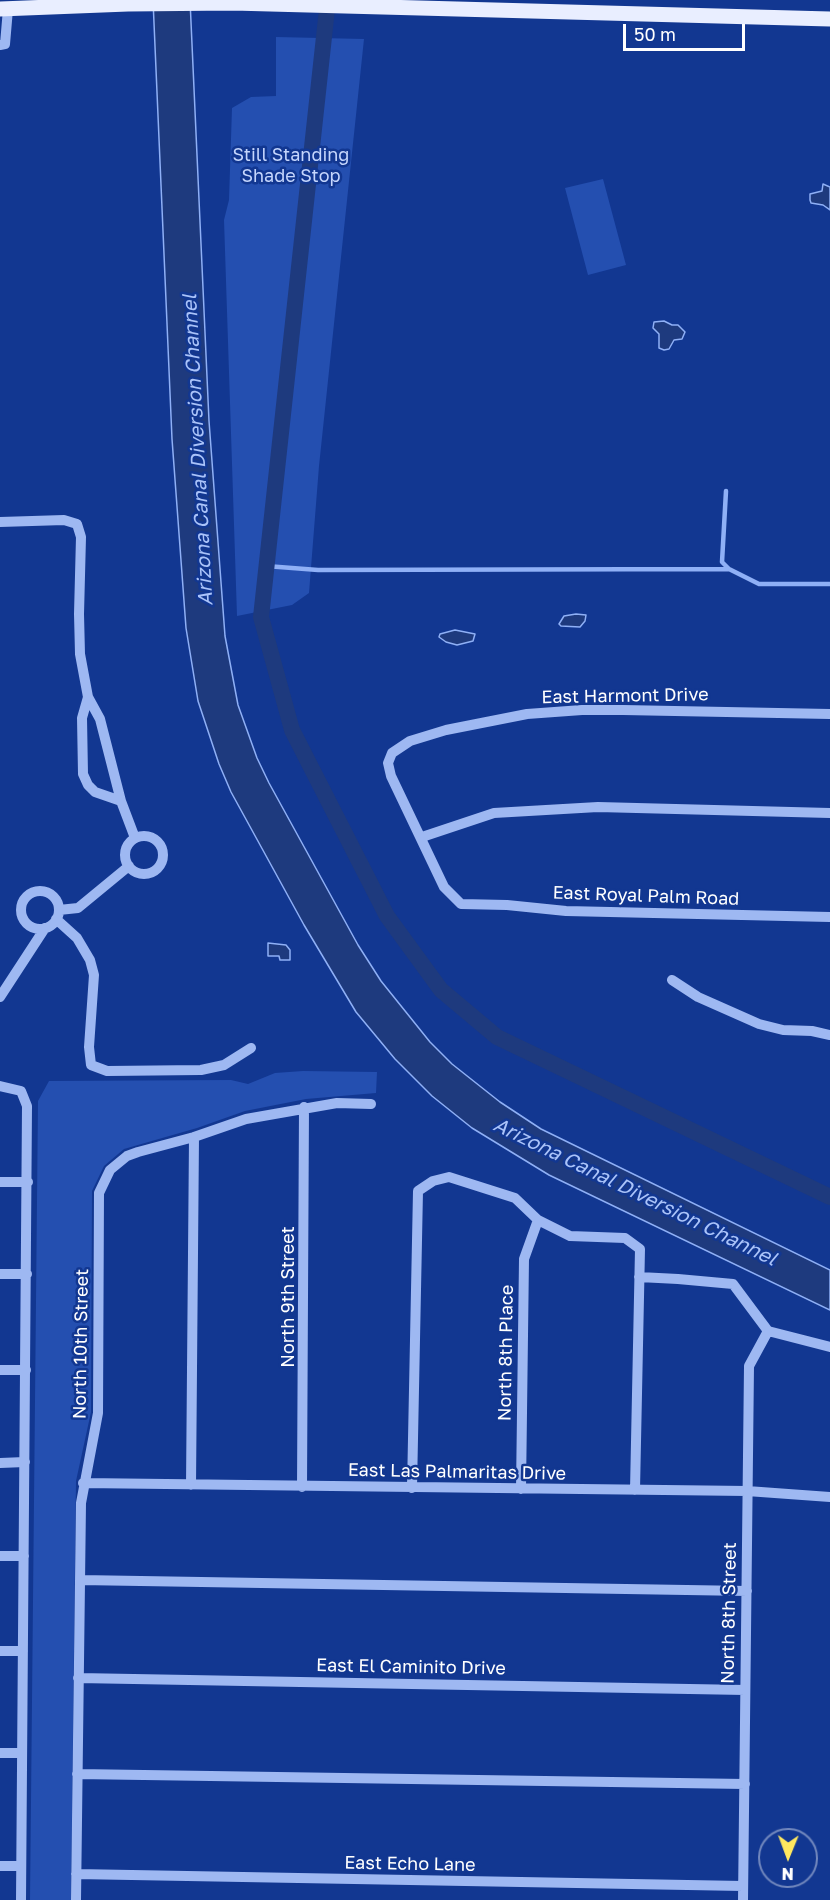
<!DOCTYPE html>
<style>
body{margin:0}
#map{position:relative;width:830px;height:1900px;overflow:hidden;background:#123791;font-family:"Golos Text",sans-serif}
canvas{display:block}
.north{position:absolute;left:758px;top:1828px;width:60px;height:60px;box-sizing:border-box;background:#123791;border:2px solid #7187bd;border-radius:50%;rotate:181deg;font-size:16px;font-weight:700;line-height:24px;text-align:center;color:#fff}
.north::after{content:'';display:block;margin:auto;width:21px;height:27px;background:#ffe85f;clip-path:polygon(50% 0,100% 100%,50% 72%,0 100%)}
.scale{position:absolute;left:623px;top:24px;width:122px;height:27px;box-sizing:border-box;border:3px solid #fff;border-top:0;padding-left:8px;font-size:18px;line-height:21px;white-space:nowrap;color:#fff;-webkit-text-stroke:4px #123791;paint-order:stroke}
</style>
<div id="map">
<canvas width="830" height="1900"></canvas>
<div class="north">N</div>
<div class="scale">50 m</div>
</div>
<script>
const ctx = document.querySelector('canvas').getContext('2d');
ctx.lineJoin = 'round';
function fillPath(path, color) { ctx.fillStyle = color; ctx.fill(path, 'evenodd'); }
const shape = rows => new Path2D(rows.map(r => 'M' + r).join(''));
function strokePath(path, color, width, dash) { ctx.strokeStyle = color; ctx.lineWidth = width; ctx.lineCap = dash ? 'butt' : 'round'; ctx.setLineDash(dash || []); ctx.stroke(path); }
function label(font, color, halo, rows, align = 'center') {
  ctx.font = font + ' "Golos Text",sans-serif'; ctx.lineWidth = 5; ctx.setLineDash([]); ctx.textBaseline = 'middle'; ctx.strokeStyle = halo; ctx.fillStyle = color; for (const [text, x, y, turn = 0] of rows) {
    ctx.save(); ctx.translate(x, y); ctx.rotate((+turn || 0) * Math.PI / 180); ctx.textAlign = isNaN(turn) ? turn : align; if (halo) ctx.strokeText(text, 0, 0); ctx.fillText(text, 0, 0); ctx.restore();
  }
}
fillPath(shape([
 [276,37,364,39,319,466,309,593,292,605,237,616,224,220,229,200,232,108,251,97,276,96],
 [603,179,626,265,588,275,565,188],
 [303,1071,377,1072,376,1093,306,1099,245,1111,197,1128,124,1149,104,1166,92,1191,91,1412,76,1481,71,1900,30,1900,38,1101,49,1081,231,1080,248,1084,275,1073]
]), '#244fb0');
const water = shape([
 [153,0,190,0,209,421,225,636,238,705,257,758,269,783,358,945,381,981,430,1042,452,1064,500,1102,541,1129,830,1270,830,1310,549,1175,472,1128,432,1096,395,1059,356,1012,304,925,231,792,219,764,198,701,186,628,172,439,153,0],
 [823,184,830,187,830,210,823,205,811,203,810,200,810,194,822,191,823,184],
 [664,321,672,325,678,325,685,332,682,339,674,340,669,349,664,350,659,348,659,334,653,328,654,322,664,321],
 [576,614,586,615,585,621,580,627,561,626,559,624,564,616,576,614],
 [455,630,475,634,473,641,457,645,446,642,439,637,440,634,455,630],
 [268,943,286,945,290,950,290,960,280,960,279,956,268,956,268,943]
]);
fillPath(water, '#1e3a7e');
strokePath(water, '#8fb0f6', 1.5);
strokePath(shape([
 [726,491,722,562,729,569,759,584,830,584],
 [266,566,318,570,729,569]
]), '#8fb0f6', 4.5);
strokePath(shape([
 [328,0,261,617,292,730,387,916,441,990,497,1037,830,1197]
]), '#1e3a7e', 16);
strokePath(shape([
 [0,45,5,44,8,9],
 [0,522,64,520,77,524,81,537,79,614,80,654,88,697,100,719,121,801,135,838],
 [88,697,82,718,83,774,88,785,95,792,121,801],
 [830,714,623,710,582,710,527,714,446,730,410,741,392,753,388,763,391,776,444,887,461,904,507,905,566,911,830,917],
 '125 855a19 19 0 1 1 38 0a19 19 0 1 1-38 0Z',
 [422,837,494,813,598,807,830,813],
 '21 910a19 19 0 1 1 38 0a19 19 0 1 1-38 0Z',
 [59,910,78,908,129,866],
 [56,919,77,938,90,960,94,975,89,1047,91,1065,107,1071,201,1070,224,1065,251,1048],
 [672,980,698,997,759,1024,783,1030,812,1031,830,1035],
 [0,997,45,928],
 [0,1086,21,1091,27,1106,21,1900],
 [0,1182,28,1182],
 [0,1274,27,1274],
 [639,1277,678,1279,733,1284,768,1331,830,1347],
 [0,1370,26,1370],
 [0,1463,25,1462],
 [83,1483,747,1491,830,1497],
 [191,1485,194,1137],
 [302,1487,304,1107],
 [412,1488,418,1191,433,1181,449,1177,515,1198,538,1220,570,1236,625,1238,640,1249,635,1490],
 [521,1489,524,1259,538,1220],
 [0,1556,24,1556],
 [80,1580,747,1591],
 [0,1651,23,1651],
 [78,1678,745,1690],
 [0,1753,22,1753],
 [77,1774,745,1784],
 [0,1866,21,1866],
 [76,1874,743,1886],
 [76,1900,81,1503,98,1413,99,1193,110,1170,127,1156,138,1152,194,1137,246,1119,337,1103,371,1104],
 [743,1900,749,1366,768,1331]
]), '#9eb8f2', 10);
strokePath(shape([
 [0,9,128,4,233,3,830,19]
]), '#e9eeff', 15);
label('18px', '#c5d6fd', '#123791', [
 ["Still Standing",291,155],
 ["Shade Stop",291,176]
]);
label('18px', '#fff', '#123791', [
 ["East Harmont Drive",625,696,-1],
 ["East Royal Palm Road",646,896,2],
 ["North 9th Street",288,1297,-90],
 ["North 10th Street",81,1344,-89],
 ["North 8th Place",506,1353,-89],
 ["East Las Palmaritas Drive",457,1472,1],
 ["North 8th Street",729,1613,-89],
 ["East El Caminito Drive",411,1667,1],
 ["East Echo Lane",410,1864,1]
]);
label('italic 20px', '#aac3f9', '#123791', [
 ["Arizona Canal Diversion Channel",198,450,-93],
 ["Arizona Canal Diversion Channel",635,1192,26]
]);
</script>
